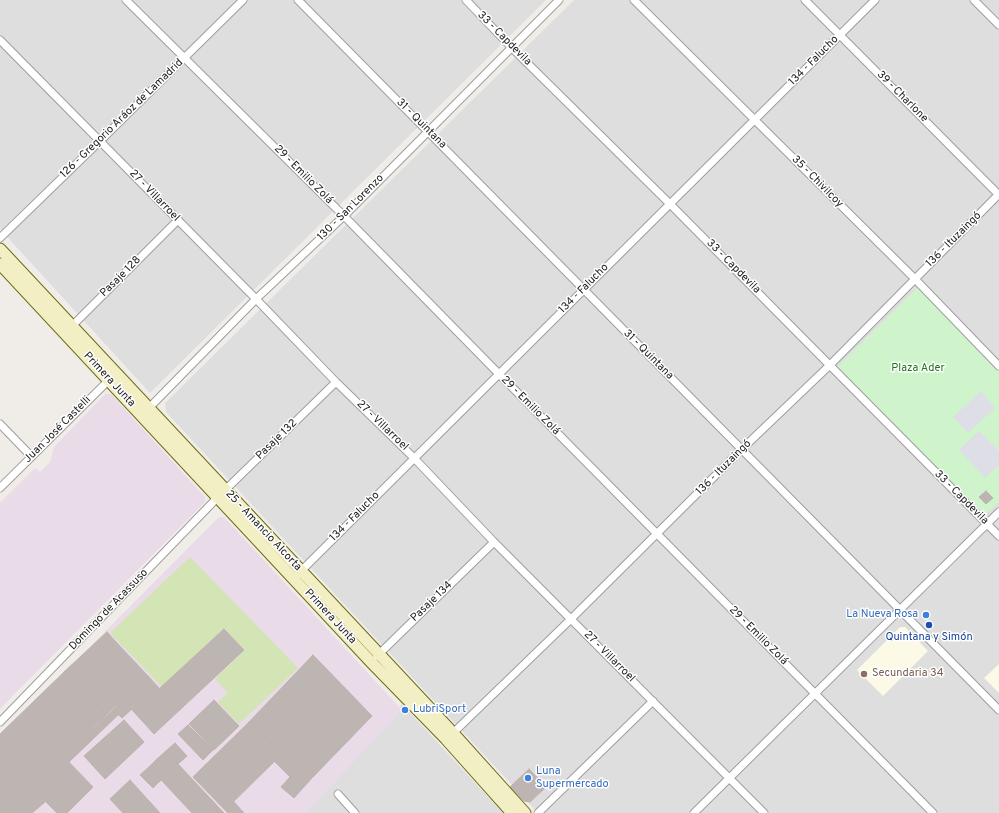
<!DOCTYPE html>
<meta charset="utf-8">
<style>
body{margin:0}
canvas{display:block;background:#f0ede9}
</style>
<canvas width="999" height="813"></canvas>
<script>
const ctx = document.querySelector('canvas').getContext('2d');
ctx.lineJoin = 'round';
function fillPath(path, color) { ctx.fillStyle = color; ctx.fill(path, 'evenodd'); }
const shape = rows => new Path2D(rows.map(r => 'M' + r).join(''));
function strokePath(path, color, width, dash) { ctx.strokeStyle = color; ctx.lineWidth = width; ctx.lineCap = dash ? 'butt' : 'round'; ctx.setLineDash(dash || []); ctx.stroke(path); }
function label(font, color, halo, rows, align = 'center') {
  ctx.font = font + ' Overpass,sans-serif'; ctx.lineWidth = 3; ctx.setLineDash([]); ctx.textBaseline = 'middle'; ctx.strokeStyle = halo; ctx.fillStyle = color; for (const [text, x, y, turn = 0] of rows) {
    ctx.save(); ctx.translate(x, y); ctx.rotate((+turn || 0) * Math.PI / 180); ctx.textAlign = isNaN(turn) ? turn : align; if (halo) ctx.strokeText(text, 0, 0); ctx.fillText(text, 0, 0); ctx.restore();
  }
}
fillPath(shape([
 [0,0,546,0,150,393,0,229],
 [574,0,999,0,999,813,538,813,166,412,165,403],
 [402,704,503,813,295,813]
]), '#dfdede');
fillPath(shape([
 [105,394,111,394,205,497,205,502,0,709,0,503,35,468,40,472,50,462,54,447],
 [219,517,224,517,402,710,306,813,0,813,0,737]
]), '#e9dce8');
fillPath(shape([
 [900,627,905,627,928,651,883,696,857,670],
 [999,664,999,693,984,678]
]), '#fcf9e6');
fillPath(shape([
 [190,557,298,668,239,724,218,702,228,693,215,679,245,650,224,628,162,687,110,633]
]), '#d3e4b5');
fillPath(shape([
 [918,287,999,367,999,502,984,516,835,369]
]), '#cff4cc');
fillPath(shape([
 [981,391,995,408,968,433,953,417],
 [979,431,999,451,999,465,985,478,959,450]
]), '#dddee6');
const building = shape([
 [986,491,993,498,986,504,979,497,986,491],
 [224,629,244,650,154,734,134,712,224,629],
 [107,632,116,642,74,679,65,671,107,632],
 [116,642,148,676,106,715,74,679,116,642],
 [313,655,345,688,282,754,249,722,313,655],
 [65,671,74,679,0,751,0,734,65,671],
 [148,676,159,688,134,712,123,700,148,676],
 [74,679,106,715,31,787,0,756,0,751,74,679],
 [345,688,372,716,311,779,285,751,345,688],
 [123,700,132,709,122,718,113,710,123,700],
 [214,700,239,726,214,750,189,724,214,700],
 [113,710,118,715,69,762,63,756,113,710],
 [124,720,144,742,105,779,84,756,124,720],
 [249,722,282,754,225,810,193,777,249,722],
 [188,725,213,750,203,760,178,734,188,725],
 [175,743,187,756,178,764,166,751,175,743],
 [166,751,178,764,224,813,208,813,157,759,166,751],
 [285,751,311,779,294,798,281,787,290,777,275,762,285,751],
 [0,756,7,762,0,768,0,756],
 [63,756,93,787,67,813,57,813,31,787,63,756],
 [157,759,208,813,192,813,149,767,157,759],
 [7,762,35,792,19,807,25,813,0,813,0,768,7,762],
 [149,767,161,780,153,788,140,775,149,767],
 [529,769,546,787,530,802,524,801,510,787,529,769],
 [130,780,160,813,123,813,110,799,130,780],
 [35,792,45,802,32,813,25,813,19,807,35,792],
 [234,802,244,813,228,813,225,810,234,802]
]);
fillPath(building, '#bdb5b2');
strokePath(building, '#c0b2ad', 1);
const minor = shape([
 [126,0,344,216,499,374,933,813],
 [298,0,999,710],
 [466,0,512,48,670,204,999,536],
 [634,0,915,279,999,366],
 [805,0,999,195],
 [974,0,999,25],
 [0,40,256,299,336,382,414,458,494,542,764,813],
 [0,238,100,141,243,0],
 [69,329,177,221],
 [146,411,256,299,344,216,559,0],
 [0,424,31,456],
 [0,488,111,378],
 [298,574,875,0],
 [377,656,494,542],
 [0,722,218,497,336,382],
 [451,735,571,619,742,449,830,365,999,194],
 [338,794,355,813],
 [538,813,653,701],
 [694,813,999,512]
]);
const secondary = shape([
 [0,249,453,733,525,813],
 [0,264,371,662,446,739,512,813]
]);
strokePath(minor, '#9e9e9e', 9);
strokePath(secondary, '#6e6b12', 13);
strokePath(minor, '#fff', 7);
strokePath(secondary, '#f3efc4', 11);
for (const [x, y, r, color] of [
 [926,615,4,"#3f7fe0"],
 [929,625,4,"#1a4fb4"],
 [864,674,4,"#8d6e63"],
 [405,710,4,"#3f7fe0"],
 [528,778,4,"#3f7fe0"]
]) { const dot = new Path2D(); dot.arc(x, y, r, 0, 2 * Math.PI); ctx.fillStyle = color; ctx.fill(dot); strokePath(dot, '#fff', 1.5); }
label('11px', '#212121', '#fff', [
 ["33 - Capdevila",504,39,45],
 ["134 - Falucho",814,61,-45],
 ["39 - Charlone",902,97,45],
 ["126 - Gregorio Aráoz de Lamadrid",122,119,-44],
 ["31 - Quintana",421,124,45],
 ["29 - Emilio Zolá",303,175,45],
 ["35 - Chivilcoy",817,182,45],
 ["27 - Villarroel",154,196,46],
 ["130 - San Lorenzo",351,208,-45],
 ["136 - Ituzaingó",954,240,-45],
 ["33 - Capdevila",733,267,45],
 ["Pasaje 128",121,277,-45],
 ["134 - Falucho",584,289,-45],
 ["31 - Quintana",648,355,45],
 ["Primera Junta",109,380,47],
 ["29 - Emilio Zolá",530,406,45],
 ["27 - Villarroel",382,426,44],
 ["Juan José Castelli",58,430,-45],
 ["Pasaje 132",277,440,-44],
 ["136 - Ituzaingó",724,468,-45],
 ["33 - Capdevila",961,498,45],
 ["134 - Falucho",355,517,-45],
 ["25 - Amancio Alcorta",263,531,47],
 ["Pasaje 134",432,602,-44],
 ["Domingo de Acassuso",109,610,-46],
 ["Primera Junta",330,617,47],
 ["29 - Emilio Zolá",758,636,45],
 ["27 - Villarroel",609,657,45]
]);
label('11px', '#1f7519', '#fff', [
 ["Plaza Ader",918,369]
]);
label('11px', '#366cbe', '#fff', [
 ["La Nueva Rosa",918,615,"right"],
 ["LubriSport",413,710],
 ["Luna",536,772],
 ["Supermercado",536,785]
], 'left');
label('11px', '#164399', '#fff', [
 ["Quintana y Simón",929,638]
]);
label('11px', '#785e54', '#fff', [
 ["Secundaria 34",872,674]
], 'left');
</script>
